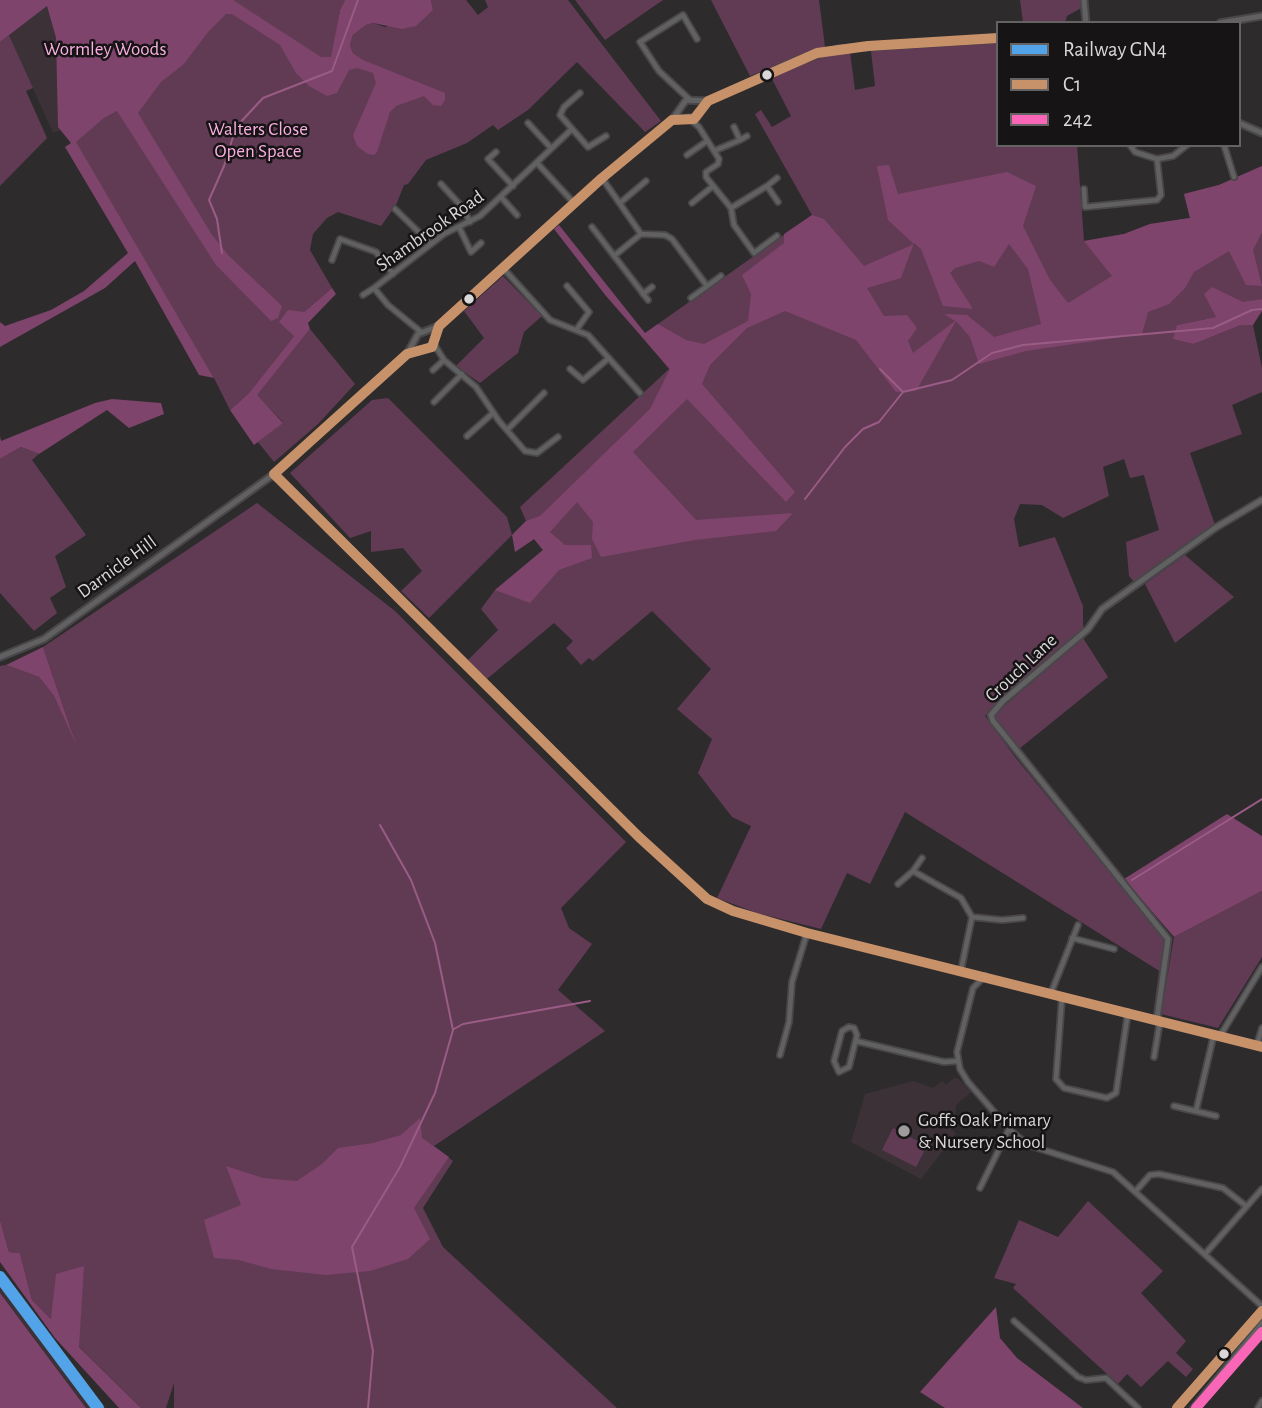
<!DOCTYPE html>
<style>
body{margin:0}
#map{position:relative;width:1262px;height:1408px;overflow:hidden;background:#2e2b2d;font-family:"Alegreya Sans",sans-serif}
canvas{display:block}
.legend{position:absolute;left:996px;top:21px;width:245px;height:126px;box-sizing:border-box;background:#161415;border:2px solid #646263;margin:0;padding:9px 12px;list-style:none;font-size:21px;color:#dad7d9}
.legend li{display:flex;align-items:center;gap:14px;height:35px}
.legend b{width:35px;border:2px solid #646263}
</style>
<div id="map">
<canvas width="1262" height="1408"></canvas>
<ul class="legend">
<li><b style="height:9px;background:#53a3e8"></b>Railway GN4</li>
<li><b style="height:9px;background:#c7916a"></b>C1</li>
<li><b style="height:9px;background:#fa66b7"></b>242</li>
</ul>
</div>
<script>
const ctx = document.querySelector('canvas').getContext('2d');
ctx.lineJoin = 'round';
function fillPath(path, color) { ctx.fillStyle = color; ctx.fill(path, 'evenodd'); }
const shape = rows => new Path2D(rows.map(r => 'M' + r).join(''));
function strokePath(path, color, width, dash) { ctx.strokeStyle = color; ctx.lineWidth = width; ctx.lineCap = dash ? 'butt' : 'round'; ctx.setLineDash(dash || []); ctx.stroke(path); }
function label(font, color, halo, rows, align = 'center') {
  ctx.font = font + ' "Alegreya Sans",sans-serif'; ctx.lineWidth = 5; ctx.setLineDash([]); ctx.textBaseline = 'middle'; ctx.strokeStyle = halo; ctx.fillStyle = color; for (const [text, x, y, turn = 0] of rows) {
    ctx.save(); ctx.translate(x, y); ctx.rotate((+turn || 0) * Math.PI / 180); ctx.textAlign = isNaN(turn) ? turn : align; if (halo) ctx.strokeText(text, 0, 0); ctx.fillText(text, 0, 0); ctx.restore();
  }
}
fillPath(shape([
 [47,5,56,38,61,130,53,133,9,35],
 [954,1078,958,1078,971,1092,956,1105,955,1123,950,1127,956,1134,921,1179,851,1142,865,1094,913,1081,933,1088,942,1081,946,1085],
 [0,1270,51,1339,106,1408,86,1408,0,1293]
]), '#3b3137');
fillPath(shape([
 [219,0,345,0,340,10,332,57,361,59,353,53,350,45,353,35,366,25,373,23,385,27,433,10,431,0,466,0,478,15,488,7,485,0,568,0,661,121,645,132,577,62,528,110,498,130,493,125,467,143,426,160,408,184,404,185,396,205,381,226,338,212,327,218,313,234,310,250,332,288,304,312,295,312,294,336,248,394,230,410,214,378,75,142,103,119,117,111],
 [575,0,663,0,605,40],
 [711,0,819,0,825,47,750,76],
 [1020,0,1082,0,1083,7,1067,16,1065,23,1023,23],
 [9,35,33,88,26,91,47,138,0,186,0,42],
 [998,43,998,145,1077,145,1084,241,1124,234,1150,224,1190,218,1184,194,1219,185,1262,166,1262,299,1243,303,1217,317,1177,325,1194,344,1241,325,1253,325,1262,368,1262,392,1232,405,1242,434,1190,453,1215,525,1134,582,1129,576,1126,542,1159,530,1144,475,1130,478,1124,459,1103,467,1109,496,1063,518,1042,505,1020,504,1014,519,1019,547,1055,537,1083,606,1083,629,985,716,1015,757,1167,942,1161,972,905,812,870,884,847,873,821,929,757,913,717,898,751,826,732,817,698,773,712,739,677,709,711,669,652,611,593,661,589,658,581,665,566,648,573,641,554,623,487,679,468,660,498,630,481,609,495,590,543,550,534,539,515,552,514,533,526,521,520,507,669,369,641,336,812,215,755,114,761,110,772,127,791,116,771,77,822,57,850,52,855,90,875,86,871,51],
 [503,276,542,316,524,332,518,353,480,383,456,366,484,338,464,311],
 [310,329,355,384,318,424,274,462,258,442,283,422,256,395],
 [388,398,507,517,512,535,429,618,401,591,422,571,403,548,371,552,371,531,350,538,290,473,372,400],
 [21,447,39,454,32,460,86,535,55,556,66,587,50,598,57,613,34,631,0,593,0,459],
 [257,503,395,611,626,842,561,908,569,928,592,944,558,990,605,1031,434,1146,453,1161,423,1208,443,1247,617,1408,174,1408,174,1383,166,1408,141,1408,32,1300,20,1253,9,1252,0,1220,0,666,6,665,39,677,54,696,73,735,43,647],
 [1185,555,1234,597,1175,643,1145,584],
 [1083,638,1108,677,1019,749,995,720,996,713],
 [1262,891,1262,957,1218,1028,1161,1014,1174,937],
 [893,1128,927,1146,916,1167,882,1150],
 [1088,1201,1163,1271,1141,1293,1186,1341,1176,1353,1193,1369,1186,1377,1168,1361,1141,1387,1127,1374,1118,1384,1013,1288,1016,1284,994,1278,1019,1220,1058,1237]
]), '#613b54');
fillPath(shape([
 [0,0,233,0,321,57,331,57,340,10,345,0,431,0,433,10,416,26,402,29,373,23,366,25,353,35,350,45,353,53,363,60,445,93,445,100,441,106,433,105,424,96,396,106,390,112,377,152,374,155,368,154,357,146,353,135,376,83,373,73,357,68,349,70,337,93,327,96,309,86,296,73,280,45,232,14,226,14,208,32,184,64,161,82,138,113,212,235,229,256,282,306,278,318,271,321,216,265,117,111,103,119,76,142,214,378,199,375,135,261,105,288,0,347,0,322,5,326,51,310,84,291,128,253,65,147,71,143,58,127,56,38,47,6,0,42],
 [889,165,898,194,1007,172,1036,186,1023,226,1050,280,1068,303,1112,276,1084,241,1124,234,1150,224,1190,218,1184,194,1219,185,1262,166,1262,232,1253,250,1262,286,1246,285,1229,251,1194,272,1185,288,1169,304,1148,312,1142,334,1026,351,979,364,970,337,956,321,916,391,896,392,856,340,785,311,747,328,710,365,702,384,795,492,786,502,687,399,633,452,696,520,793,513,776,531,695,540,601,557,592,539,593,522,577,502,550,532,565,545,591,545,592,558,559,570,530,603,495,590,543,550,534,539,515,552,512,535,526,521,540,516,650,409,670,369,606,296,554,229,559,225,645,333,658,324,686,340,704,344,748,321,751,294,742,275,784,243,784,234,812,215,824,219,864,266,914,244,888,220,877,166],
 [914,243,921,249,943,306,973,309,950,273,955,268,979,261,994,267,1009,244,1028,269,1041,324,994,337,967,315,944,314,955,321,913,353,908,341,917,328,907,315,884,316,867,288,901,278],
 [1212,287,1243,302,1262,299,1262,311,1253,325,1241,325,1194,344,1173,339,1177,325,1216,317,1204,294],
 [332,288,336,294,308,323,310,329,257,395,283,423,254,445,230,410,248,394,294,336,279,322,288,310,304,312],
 [112,399,161,403,164,414,129,428,107,410,39,454,21,447,0,459,0,436,1,441,95,403],
 [43,647,76,744,54,696,39,677,6,665],
 [1227,814,1262,836,1262,891,1174,937,1124,879],
 [420,1118,422,1138,449,1157,414,1208,430,1239,408,1259,370,1271,326,1275,271,1269,239,1260,214,1258,204,1220,241,1205,226,1166,263,1178,297,1181,322,1164,338,1148,373,1143,401,1135],
 [0,1220,9,1252,20,1253,32,1300,51,1319,56,1274,84,1266,79,1347,141,1408,119,1408,55,1338,0,1262],
 [0,1293,47,1356,86,1408,0,1408],
 [996,1307,1000,1338,1017,1358,1083,1408,945,1408,920,1392]
]), '#7e446b');
strokePath(shape([
 [222,253,217,219,209,200,224,166,236,127,263,98,332,71,358,0],
 [903,392,952,380,992,353,1023,345,1213,328,1252,310,1262,309],
 [805,499,845,447,863,429,879,422,903,392,880,369],
 [1132,880,1262,799],
 [454,1029,463,1024,590,1001],
 [368,1408,373,1351,352,1247,400,1167,435,1093,453,1030,435,943,411,880,380,825]
]), '#9a5b85', 2);
const minor = shape([
 [580,93,564,107,560,115,588,147,606,136],
 [689,99,659,71,640,42,683,15,697,39],
 [690,119,699,127,719,159,718,164,706,172,706,177,731,208,734,225,754,253,777,236],
 [528,123,551,148],
 [740,140,747,136],
 [1130,145,1135,152,1157,159,1173,156,1187,145],
 [1224,145,1234,177],
 [714,151,740,140,734,127],
 [496,152,488,159,513,186],
 [687,155,707,141],
 [538,164,574,203],
 [602,178,641,234,665,235,672,239,707,286],
 [441,184,463,208,470,222],
 [767,186,777,178],
 [1084,189,1085,207,1157,200,1161,195,1157,159],
 [501,197,517,215],
 [620,203,646,181],
 [692,203,713,186],
 [731,208,767,186,778,202],
 [395,209,431,244],
 [459,227,471,252,481,243],
 [592,227,648,300],
 [614,256,641,234],
 [332,260,340,239,376,252,393,274],
 [503,268,550,320,588,335,640,393],
 [567,286,589,312,577,329],
 [374,288,444,234,480,216,572,129],
 [643,294,652,287],
 [363,295,374,288,388,305,421,332],
 [691,298,721,276],
 [434,344,444,360,476,387,499,421,525,451,537,453,558,437],
 [570,369,583,380,609,358],
 [433,370,444,360],
 [434,402,462,374],
 [507,430,544,393],
 [467,436,493,413],
 [922,858,913,871,961,898,972,917,1002,920,1023,918],
 [898,884,913,871],
 [1072,938,1114,949],
 [961,970,972,917],
 [985,976,973,988,957,1052,960,1069,968,1082,1009,1129,1028,1145,1113,1172,1262,1306],
 [1051,993,1078,925],
 [1062,997,1056,1079,1064,1088,1107,1098,1116,1093,1128,1012],
 [849,1027,854,1028,857,1035,849,1067,839,1072,834,1061,842,1031,849,1027],
 [1220,1036,1262,967],
 [856,1041,944,1062,958,1061],
 [1257,1045,1262,1028],
 [780,1055,789,1022,792,982,807,933],
 [1154,1057,1160,1021],
 [1174,1106,1216,1116],
 [1196,1111,1214,1034],
 [980,1188,1009,1129],
 [1135,1192,1150,1175,1159,1174,1223,1188,1246,1206],
 [1205,1254,1262,1189],
 [1014,1321,1078,1377,1086,1380,1106,1378,1138,1408],
 [1193,1408,1262,1323],
 [1258,1408,1262,1401]
]);
const tertiary = shape([
 [1084,0,1086,23],
 [1220,23,1262,16],
 [673,120,697,117,708,101],
 [1239,123,1262,133],
 [408,353,432,347,439,326],
 [274,474,639,837,707,899,733,911,807,933,1262,1047],
 [0,657,44,639,274,474,407,354,418,334,439,326,602,178,672,120,686,100,708,101,802,58,837,49,998,38],
 [1157,1019,1168,939,993,721,991,715,1003,701,1088,629,1102,609,1215,528,1262,500]
]);
const secondary = shape([
 [1177,1408,1262,1311]
]);
strokePath(minor, '#494749', 8);
strokePath(tertiary, '#494749', 9);
strokePath(secondary, '#494749', 10);
strokePath(minor, '#626162', 4.5);
strokePath(tertiary, '#626162', 5);
strokePath(secondary, '#656264', 6);
strokePath(shape([
 [274,474,639,837,707,899,733,911,807,933,1262,1047],
 [274,474,407,354,432,347,439,326,602,178,672,120,694,119,708,101,817,53,868,46,998,38],
 [1177,1408,1262,1311]
]), '#c7916a', 10);
strokePath(shape([
 [1196,1408,1262,1332]
]), '#fa66b7', 10);
strokePath(shape([
 [0,1277,98,1408]
]), '#53a3e8', 12);
for (const [x, y, r, color] of [
 [767,75,6,"#dad7d9"],
 [469,299,6,"#dad7d9"],
 [904,1131,7,"#9e9b9d"],
 [1224,1354,6,"#dad7d9"]
]) { const dot = new Path2D(); dot.arc(x, y, r, 0, 2 * Math.PI); ctx.fillStyle = color; ctx.fill(dot); strokePath(dot, '#161415', 2.5); }
label('19px', '#fbaee0', '#161415', [
 ["Wormley Woods",105,49],
 ["Walters Close",258,129],
 ["Open Space",258,151]
]);
label('19px', '#dad7d9', '#161415', [
 ["Shambrook Road",430,231,-35],
 ["Darnicle Hill",117,567,-36],
 ["Crouch Lane",1021,668,-43]
]);
label('19px', '#dad7d9', '#161415', [
 ["Goffs Oak Primary",918,1120],
 ["& Nursery School",918,1142]
], 'left');
</script>
